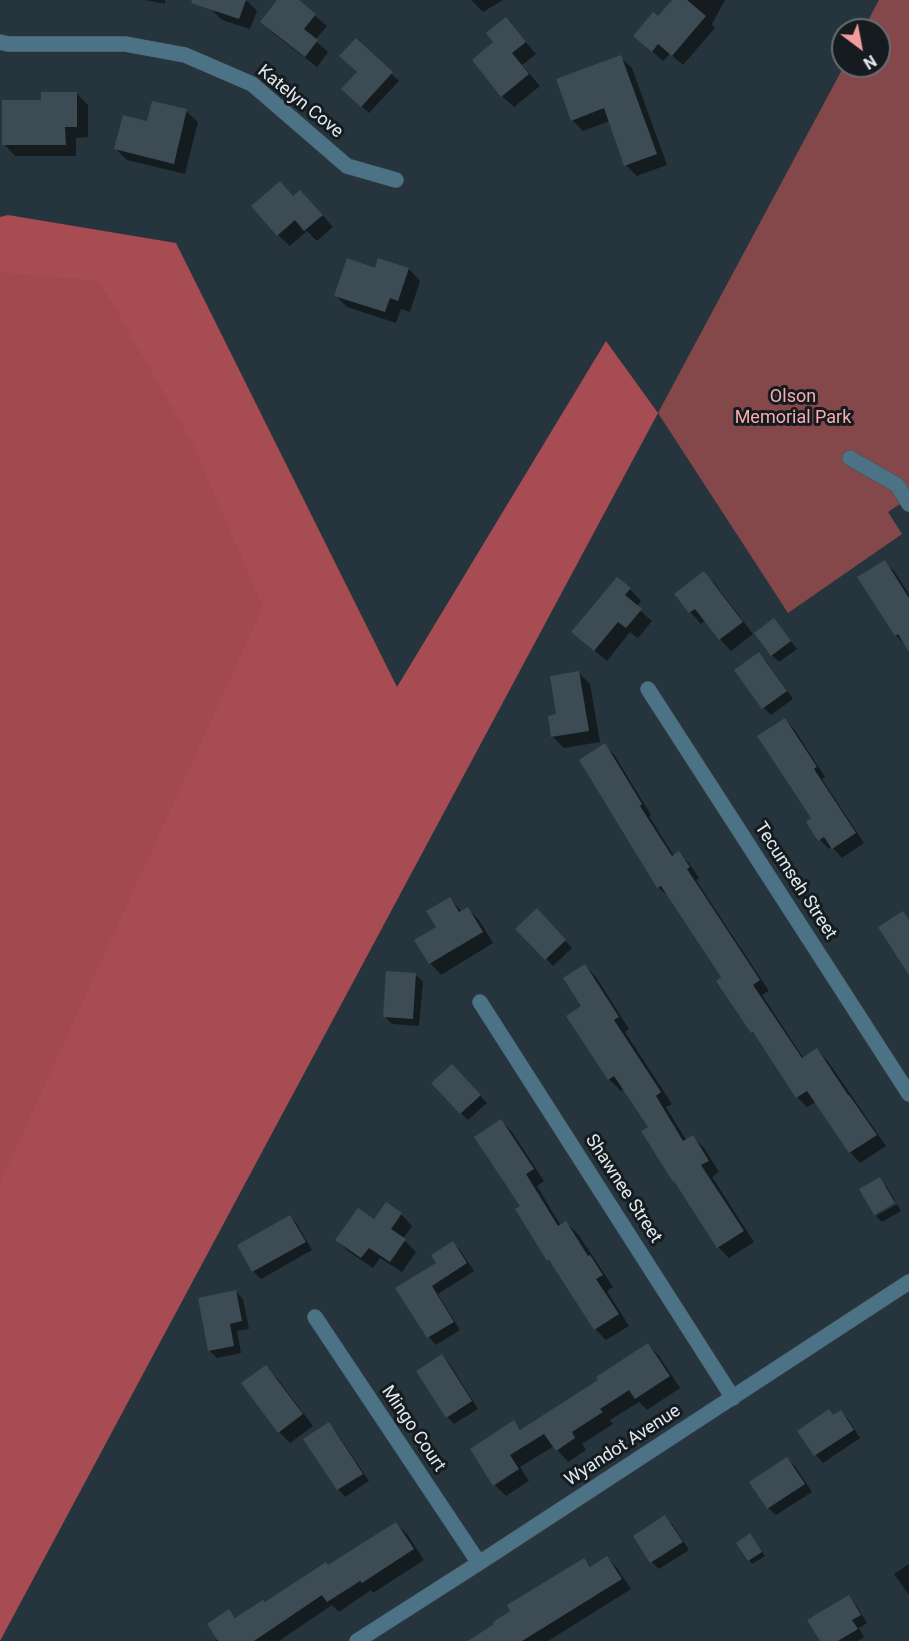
<!DOCTYPE html>
<style>
body{margin:0}
#map{position:relative;width:909px;height:1641px;overflow:hidden;background:#26353d;font-family:Roboto,sans-serif}
canvas{display:block}
.north{position:absolute;left:831px;top:18px;width:60px;height:60px;box-sizing:border-box;background:#151b1f;border:2px solid #666e72;border-radius:50%;rotate:148deg;font-size:16px;font-weight:700;line-height:24px;text-align:center;color:#e0eaef}
.north::after{content:'';display:block;margin:auto;width:21px;height:27px;background:#f59b9d;clip-path:polygon(50% 0,100% 100%,50% 72%,0 100%)}
</style>
<div id="map">
<canvas width="909" height="1641"></canvas>
<div class="north">N</div>
</div>
<script>
const ctx = document.querySelector('canvas').getContext('2d');
ctx.lineJoin = 'round';
function fillPath(path, color) { ctx.fillStyle = color; ctx.fill(path, 'evenodd'); }
const shape = rows => new Path2D(rows.map(r => 'M' + r).join(''));
function strokePath(path, color, width, dash) { ctx.strokeStyle = color; ctx.lineWidth = width; ctx.lineCap = dash ? 'butt' : 'round'; ctx.setLineDash(dash || []); ctx.stroke(path); }
function label(font, color, halo, rows, align = 'center') {
  ctx.font = font + ' Roboto,sans-serif'; ctx.lineWidth = 6; ctx.setLineDash([]); ctx.textBaseline = 'middle'; ctx.strokeStyle = halo; ctx.fillStyle = color; for (const [text, x, y, turn = 0] of rows) {
    ctx.save(); ctx.translate(x, y); ctx.rotate((+turn || 0) * Math.PI / 180); ctx.textAlign = isNaN(turn) ? turn : align; if (halo) ctx.strokeText(text, 0, 0); ctx.fillText(text, 0, 0); ctx.restore();
  }
}
fillPath(shape([
 [879,0,909,0,909,498,888,512,902,534,788,613,658,413,844,66,879,66,879,30,863,30]
]), '#85484a');
fillPath(shape([
 [8,215,176,243,397,687,606,341,658,413,0,1641,0,217]
]), '#a64c52');
fillPath(shape([
 [0,272,99,281,191,440,263,607,0,1183]
]), '#a2494f');
fillPath(shape([
 [145,0,165,0,165,4],
 [196,0,246,0,257,11,250,29,222,20,211,9],
 [279,0,296,0,327,26,315,40,328,52,317,67,273,33,262,22],
 [471,0,503,0,483,12],
 [674,0,725,0,712,24,715,28,683,65,670,54,663,61,646,46,658,18],
 [506,19,536,54,522,65,540,86,514,107,502,96,495,43],
 [356,40,399,81,369,113,351,96,358,73],
 [620,57,632,68,667,165,637,176,626,165,610,121,583,131,572,120],
 [76,93,88,105,88,137,76,138,76,156,15,156,4,144,42,101],
 [186,111,198,122,185,174,127,160,116,149],
 [280,183,294,197,312,203,333,227,317,241,307,231,290,246,278,235],
 [409,269,420,281,410,312,401,309,396,323,347,307,336,296,376,270],
 [885,562,894,571,909,594,909,649,896,635],
 [704,573,715,584,753,634,731,651,720,639,706,620,701,624,690,612,676,594],
 [630,589,641,601,636,607,652,621,638,638,630,632,607,661,585,643],
 [774,620,797,649,779,662,772,655],
 [759,654,766,661,793,699,771,715,764,708],
 [578,672,590,684,600,742,564,748,553,737,549,717,558,716],
 [785,720,794,729,825,777,822,779,864,843,842,858,832,847,829,849,820,840],
 [605,745,615,756,651,815,649,816,674,856,679,853,689,863,699,878,696,880,769,991,762,995,804,1059,817,1050,827,1060,886,1146,860,1163,850,1152,816,1102,807,1107,797,1097,760,1040,752,1032,723,977,669,897,658,887],
 [449,898,462,912,468,909,479,920,493,943,441,975,430,963,438,927],
 [537,911,572,948,553,966,517,929],
 [585,966,596,977,629,1029,625,1032,672,1104,666,1107,686,1140,693,1137,704,1148,719,1172,712,1177,754,1242,729,1258,718,1247,680,1188,674,1181,643,1131,650,1127,624,1088,621,1091,609,1079,568,1017,583,1007],
 [415,974,423,982,419,1026,392,1024,384,1016],
 [459,1073,487,1103,468,1120,461,1113],
 [501,1121,512,1132,544,1181,537,1186,561,1226,566,1223,578,1234,613,1287,607,1291,629,1326,606,1340,595,1329,554,1266,548,1260,522,1206],
 [880,1179,887,1187,895,1201,875,1213],
 [897,1204,901,1211,882,1222,876,1216],
 [401,1214,412,1226,403,1239,416,1252,402,1272,380,1258,373,1268,348,1251,337,1240,374,1221],
 [290,1217,297,1224,312,1250,261,1279,253,1271,239,1246],
 [453,1243,460,1250,474,1271,438,1294,460,1330,436,1345,429,1337,398,1288,438,1263],
 [236,1292,243,1299,249,1329,237,1331,241,1353,217,1358,209,1350],
 [648,1344,659,1356,680,1388,647,1410,639,1402,610,1420,613,1424,582,1444,586,1450,568,1462,554,1446,520,1467,529,1481,506,1496,495,1485,514,1422,522,1431,600,1380],
 [442,1356,449,1363,478,1409,454,1424,447,1417],
 [265,1367,277,1378,313,1426,290,1443,279,1432],
 [829,1411,834,1416,841,1412,848,1419,860,1438,823,1463,816,1455,799,1431],
 [329,1424,336,1432,369,1481,345,1497,338,1489,306,1440],
 [787,1459,795,1466,812,1492,776,1515,768,1508,751,1483],
 [665,1516,672,1524,689,1550,659,1569,652,1562],
 [396,1524,407,1534,424,1560,373,1593,371,1590,339,1612,332,1605,279,1641,215,1641,218,1639,229,1611,237,1619,329,1567],
 [753,1539,765,1556,752,1564,749,1560],
 [607,1558,617,1568,631,1589,548,1641,471,1641,584,1560,592,1568],
 [909,1564,909,1595,894,1574],
 [849,1597,856,1605,867,1623,859,1628,864,1637,858,1641,822,1641]
]), '#0007');
fillPath(shape([
 [192,0,246,0,239,19,191,3],
 [277,0,299,0,316,14,304,29,318,40,305,57,260,22],
 [672,0,687,0,706,16,672,56,658,44,652,52,633,36,653,12,658,16],
 [506,17,526,42,512,53,529,74,501,97,472,60,493,42,486,33],
 [356,38,393,72,361,107,341,89,357,72,339,56],
 [621,55,657,154,624,166,604,108,571,121,556,79],
 [41,92,77,92,77,127,65,127,66,145,2,145,2,100,41,100],
 [152,101,187,109,174,164,114,149,123,115,147,121],
 [280,181,293,196,300,190,323,215,304,231,295,220,277,236,251,206],
 [347,258,375,268,378,258,409,268,398,301,390,298,385,312,334,296],
 [885,560,909,598,909,652,898,634,895,636,857,577],
 [704,571,743,622,719,640,695,609,689,613,674,594],
 [617,577,631,588,625,595,642,609,626,628,618,622,594,651,571,632],
 [774,618,791,641,771,656,754,633],
 [759,652,787,691,762,709,734,670],
 [579,671,589,731,551,737,548,716,556,714,550,676],
 [785,718,817,767,814,769,856,833,832,849,824,837,818,841,806,822,811,818,757,736],
 [605,743,642,804,640,806,672,856,679,851,690,867,687,869,760,980,753,985,802,1058,817,1048,848,1095,849,1095,877,1135,849,1153,807,1091,796,1098,753,1032,751,1033,716,981,721,977,661,886,657,888,579,760],
 [450,897,459,912,468,907,483,932,429,964,414,940,436,927,426,911],
 [537,908,566,940,545,960,515,929],
 [903,911,909,920,909,975,878,927],
 [585,964,619,1017,614,1020,661,1092,656,1096,683,1141,693,1135,709,1161,701,1165,744,1231,717,1248,674,1181,673,1182,641,1131,648,1127,614,1076,608,1080,566,1016,581,1006,563,978],
 [386,971,416,973,413,1019,383,1017],
 [452,1064,481,1095,460,1114,431,1083],
 [501,1119,534,1169,526,1174,558,1226,566,1221,588,1256,590,1255,603,1275,596,1279,619,1314,594,1330,549,1260,547,1261,515,1209,520,1206,474,1137],
 [880,1177,895,1203,874,1215,859,1189],
 [386,1202,402,1213,391,1229,406,1239,390,1262,369,1248,361,1258,335,1240,358,1208,374,1219],
 [290,1215,306,1242,252,1272,237,1245],
 [453,1241,467,1263,432,1286,454,1322,427,1338,395,1288,436,1263,431,1255],
 [236,1290,242,1321,230,1324,234,1346,208,1351,198,1298],
 [648,1343,670,1376,635,1399,629,1390,600,1409,603,1412,572,1432,575,1438,556,1451,544,1434,510,1455,519,1469,493,1486,470,1449,514,1420,520,1430,598,1380,596,1377],
 [442,1354,472,1401,446,1418,416,1371],
 [266,1365,303,1414,278,1433,241,1383],
 [829,1409,833,1415,841,1410,854,1430,814,1456,797,1431],
 [329,1422,363,1474,337,1490,303,1439],
 [787,1457,805,1484,767,1509,749,1482],
 [665,1515,683,1542,650,1563,633,1536],
 [396,1522,414,1549,362,1583,360,1581,327,1602,322,1595,254,1641,218,1641,207,1624,229,1609,235,1618,263,1600,265,1602,326,1562,328,1565],
 [750,1533,762,1552,748,1561,736,1543],
 [607,1556,622,1579,556,1620,522,1641,468,1641,494,1624,493,1622,510,1611,507,1605,584,1558,590,1567],
 [849,1595,861,1615,852,1620,858,1629,838,1641,820,1641,807,1620]
]), '#3c4b54');
const minor = shape([
 [0,42,8,44,125,44,185,55,252,84,347,166,396,180],
 [850,458,897,485,909,504],
 [648,689,909,1094],
 [480,1002,733,1398],
 [315,1317,479,1563],
 [357,1641,479,1563,909,1282]
]);
strokePath(minor, '#445259', 16);
strokePath(minor, '#4c7286', 15);
label('18px', '#e0eaef', '#151b1f', [
 ["Katelyn Cove",300,102,39],
 ["Tecumseh Street",795,881,57],
 ["Shawnee Street",623,1189,57],
 ["Mingo Court",413,1429,56],
 ["Wyandot Avenue",623,1446,-33]
]);
label('18px', '#f8adae', '#151b1f', [
 ["Olson",793,397],
 ["Memorial Park",793,418]
]);
</script>
